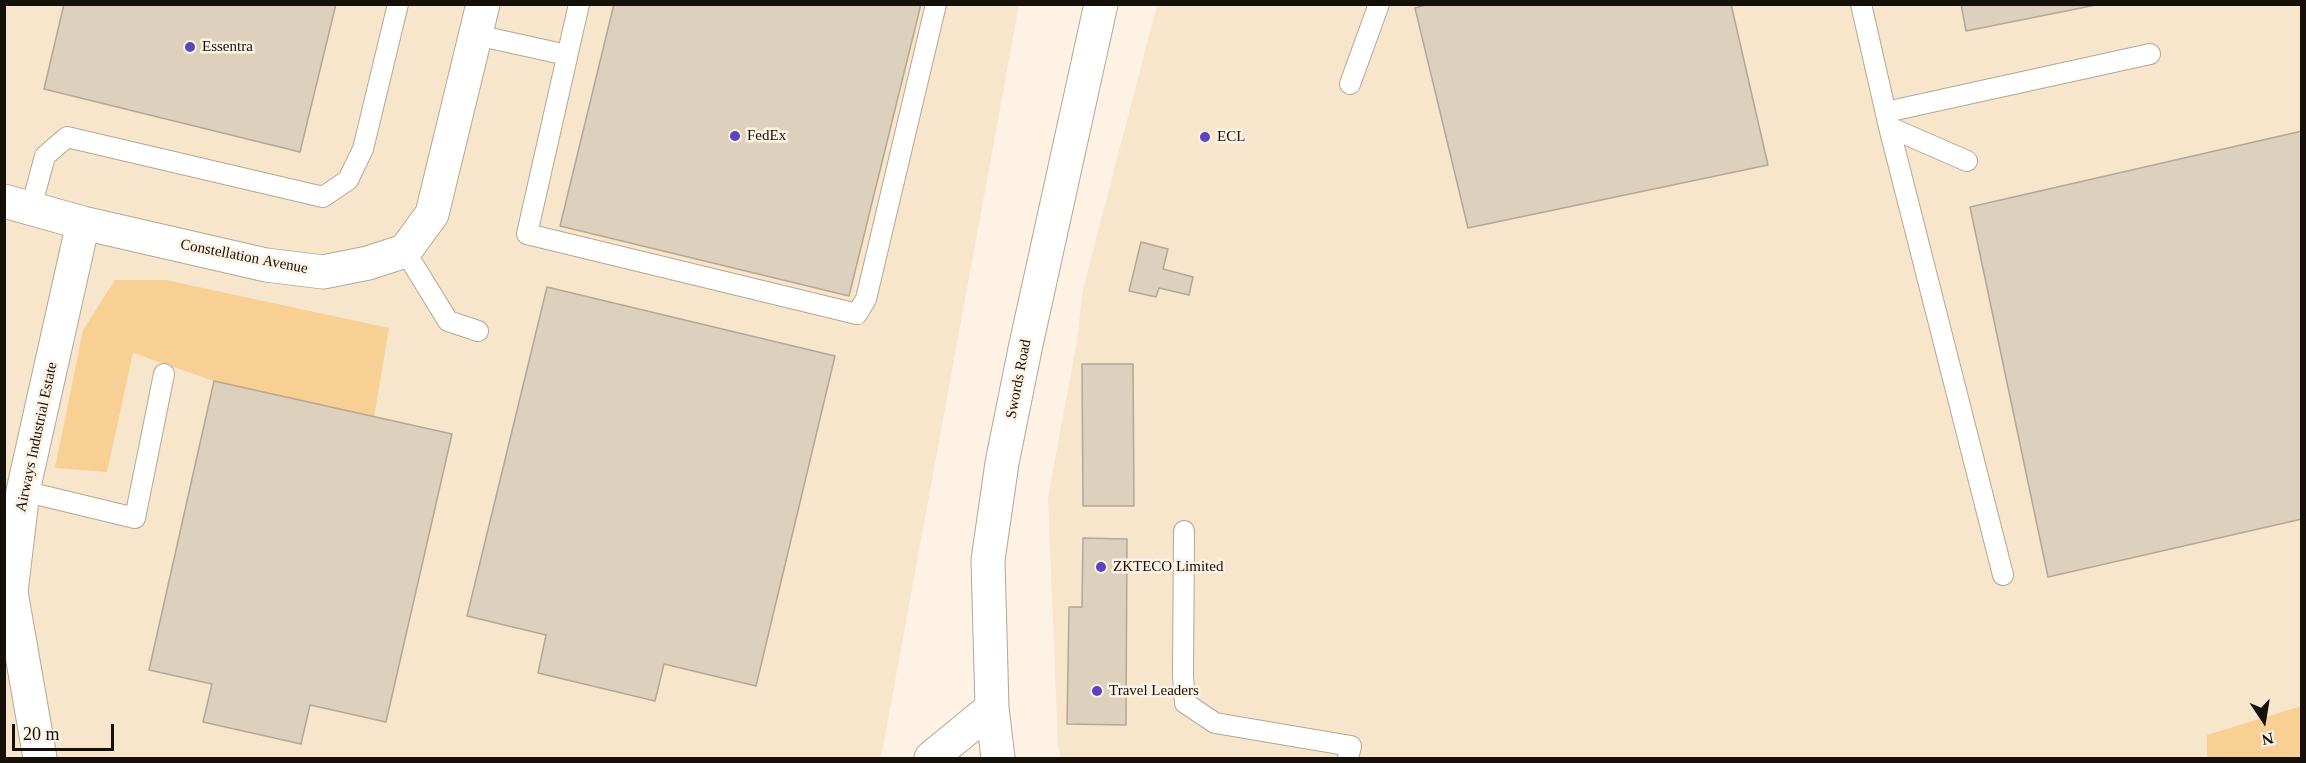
<!DOCTYPE html>
<style>
body{margin:0}
#map{position:relative;width:2306px;height:763px;overflow:hidden;background:#fdf2e3;font-family:Georgia,serif}
canvas{display:block}
.frame{position:absolute;inset:0;border:6px solid #15100a;pointer-events:none}
.north{position:absolute;left:2234px;top:691px;width:60px;height:60px;-webkit-text-stroke:4px #fdf2e3;paint-order:stroke;rotate:168deg;font-size:16px;font-weight:700;line-height:24px;text-align:center;color:#15100a}
.north::after{content:'';display:block;margin:auto;width:21px;height:27px;background:#15100a;clip-path:polygon(50% 0,100% 100%,50% 72%,0 100%)}
.scale{position:absolute;left:12px;top:724px;width:102px;height:27px;box-sizing:border-box;border:3px solid #15100a;border-top:0;padding-left:8px;font-size:18px;line-height:21px;white-space:nowrap;color:#15100a;-webkit-text-stroke:4px #fdf2e3;paint-order:stroke}
</style>
<div id="map">
<canvas width="2306" height="763"></canvas>
<div class="frame"></div>
<div class="north">N</div>
<div class="scale">20 m</div>
</div>
<script>
const ctx = document.querySelector('canvas').getContext('2d');
ctx.lineJoin = 'round';
function fillPath(path, color) { ctx.fillStyle = color; ctx.fill(path, 'evenodd'); }
const shape = rows => new Path2D(rows.map(r => 'M' + r).join(''));
function strokePath(path, color, width, dash) { ctx.strokeStyle = color; ctx.lineWidth = width; ctx.lineCap = dash ? 'butt' : 'round'; ctx.setLineDash(dash || []); ctx.stroke(path); }
function label(font, color, halo, rows, align = 'center') {
  ctx.font = font + ' Georgia,serif'; ctx.lineWidth = 5; ctx.setLineDash([]); ctx.textBaseline = 'middle'; ctx.strokeStyle = halo; ctx.fillStyle = color; for (const [text, x, y, turn = 0] of rows) {
    ctx.save(); ctx.translate(x, y); ctx.rotate((+turn || 0) * Math.PI / 180); ctx.textAlign = isNaN(turn) ? turn : align; if (halo) ctx.strokeText(text, 0, 0); ctx.fillText(text, 0, 0); ctx.restore();
  }
}
fillPath(shape([
 [4,5,1019,5,881,758,5,758],
 [1157,5,2301,5,2301,706,2208,735,2207,758,1061,758,1058,746,1048,497,1077,341,1083,289]
]), '#f8e6cc');
fillPath(shape([
 [115,280,166,280,389,328,374,417,214,381,133,353,107,472,55,468,83,330],
 [2301,706,2301,758,2207,758,2207,735]
]), '#f9d094');
const building = shape([
 [64,4,336,4,300,152,44,89,64,4],
 [614,4,921,4,849,296,560,226,614,4],
 [1429,4,1731,4,1768,165,1468,228,1415,8,1429,4],
 [1961,4,2101,4,1966,31,1961,4],
 [2302,131,2302,519,2048,577,1970,207,2302,131],
 [1141,242,1168,249,1163,269,1193,277,1189,295,1159,288,1156,297,1129,291,1141,242],
 [547,287,835,356,756,686,664,664,655,701,538,673,546,635,467,616,547,287],
 [1082,364,1133,364,1134,506,1083,506,1082,364],
 [214,381,452,434,386,722,310,705,301,744,203,722,212,684,149,670,214,381],
 [1083,538,1127,539,1126,725,1067,724,1069,607,1082,607,1083,538]
]);
fillPath(building, '#ddd0bd');
strokePath(building, '#b4a795', 1.5);
const service = shape([
 [579,4,527,234,857,314,866,299,936,4],
 [1861,4,1889,127,2003,575],
 [476,35,567,55],
 [1350,84,1379,4],
 [1886,112,2150,54],
 [1889,127,1967,161],
 [31,208,45,156,67,137,323,197,348,180,363,149,398,4],
 [405,251,448,321,478,331],
 [23,491,135,518,164,374],
 [1184,531,1183,676,1185,703,1215,723,1351,746,1348,758]
]);
const minor = shape([
 [4,201,83,223,266,265,323,272,368,263,405,251,432,214,483,4],
 [40,758,11,592,23,491,83,223]
]);
const secondary = shape([
 [931,758,992,708],
 [998,758,992,708,988,560,1002,463,1025,349,1101,4]
]);
strokePath(service, '#b4a795', 22);
strokePath(minor, '#b4a795', 35);
strokePath(secondary, '#b4a795', 35);
strokePath(service, '#fff', 20);
strokePath(minor, '#fff', 33);
strokePath(secondary, '#fff', 33);
for (const [x, y, r, color] of [
 [190,47,6,"#5b44bd"],
 [735,136,6,"#5b44bd"],
 [1205,137,6,"#5b44bd"],
 [1101,567,6,"#5b44bd"],
 [1097,691,6,"#5b44bd"]
]) { const dot = new Path2D(); dot.arc(x, y, r, 0, 2 * Math.PI); ctx.fillStyle = color; ctx.fill(dot); strokePath(dot, '#fdf2e3', 2); }
label('15px', '#15100a', '#fdf2e3', [
 ["Essentra",202,47],
 ["FedEx",747,136],
 ["ECL",1217,137],
 ["ZKTECO Limited",1113,567],
 ["Travel Leaders",1109,691]
], 'left');
label('15px', '#15100a', '#fdf2e3', [
 ["Constellation Avenue",244,257,11],
 ["Swords Road",1019,379,-79],
 ["Airways Industrial Estate",37,437,-78]
]);
</script>
